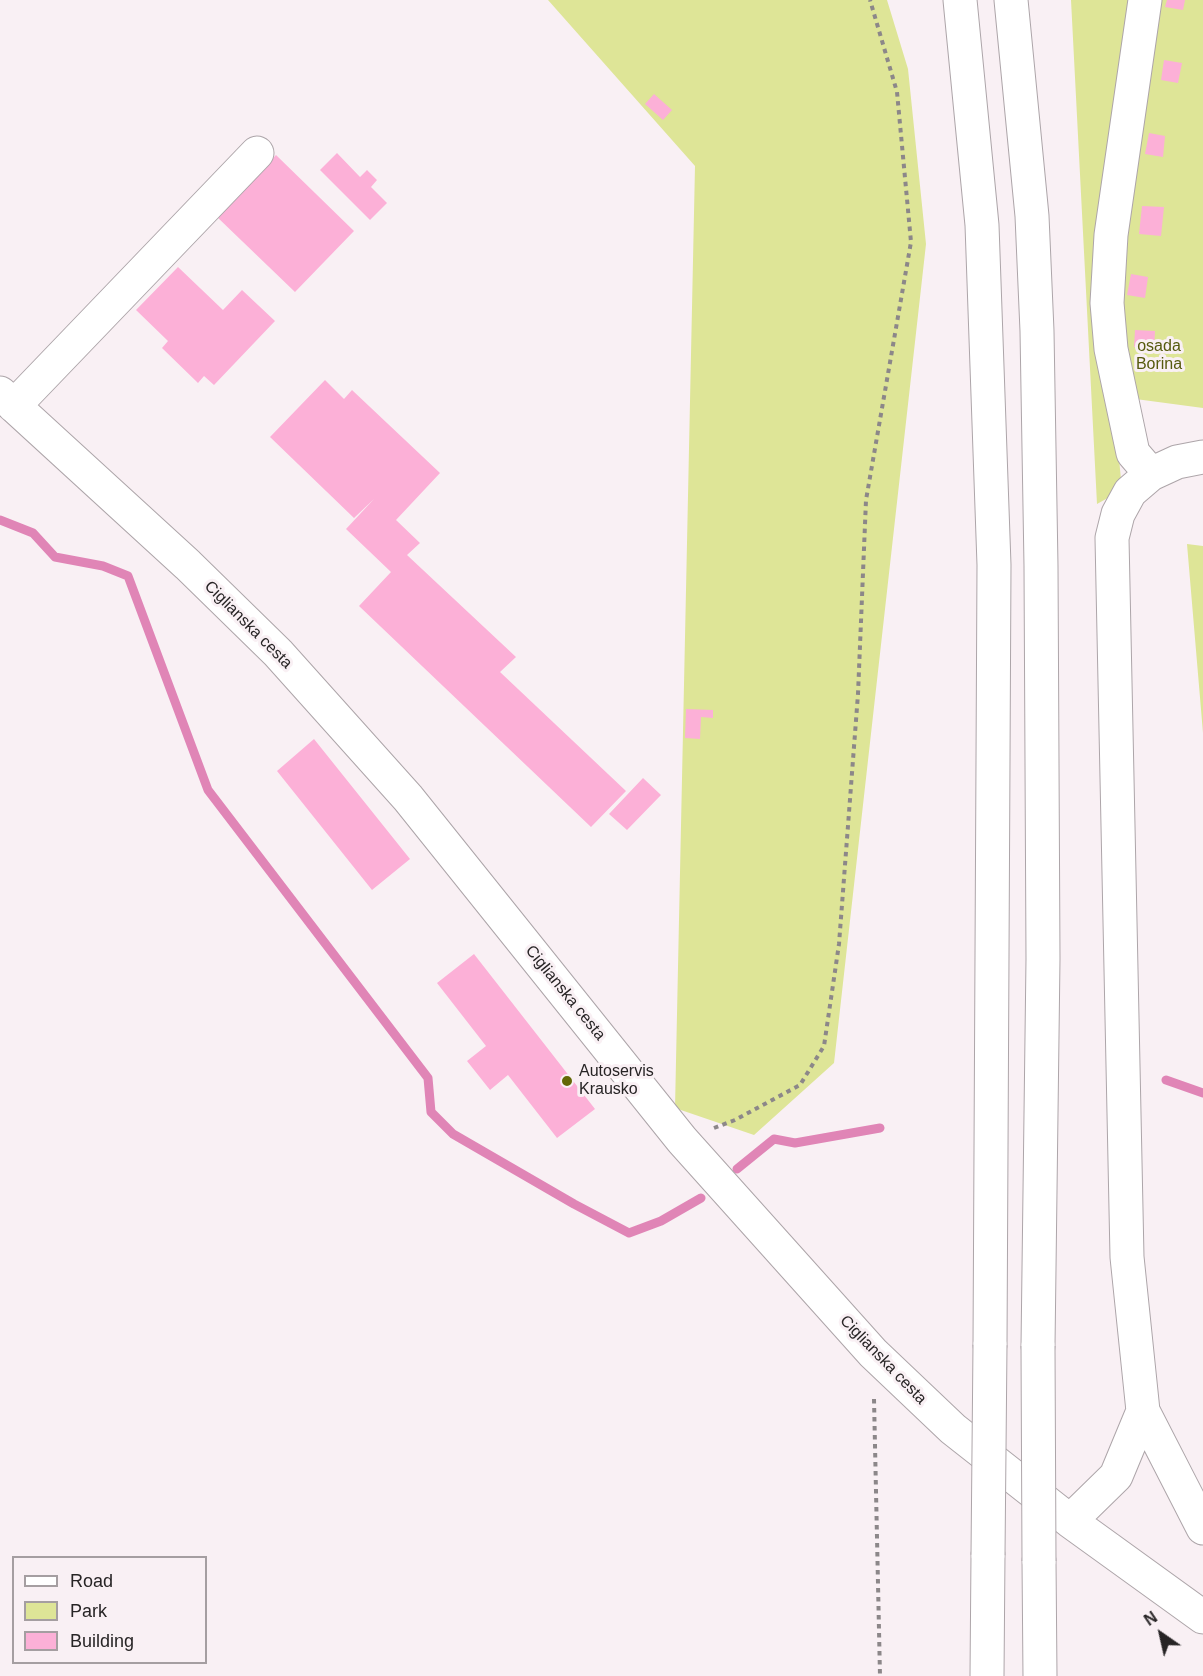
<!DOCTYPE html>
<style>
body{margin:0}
#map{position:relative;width:1203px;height:1676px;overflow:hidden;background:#f9f0f4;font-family:Helvetica,sans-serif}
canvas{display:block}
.legend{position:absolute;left:12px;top:1556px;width:195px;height:108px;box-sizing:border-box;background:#f9f0f4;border:2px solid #a59ea1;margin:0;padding:8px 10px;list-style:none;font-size:18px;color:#272425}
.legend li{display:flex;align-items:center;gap:12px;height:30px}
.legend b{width:30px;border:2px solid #a59ea1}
.north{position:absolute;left:1131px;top:1604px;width:60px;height:60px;-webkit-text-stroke:4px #f9f0f4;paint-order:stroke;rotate:326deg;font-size:16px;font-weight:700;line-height:24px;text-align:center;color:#272425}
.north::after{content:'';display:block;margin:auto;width:21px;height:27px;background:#272425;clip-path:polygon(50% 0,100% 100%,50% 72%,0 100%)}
</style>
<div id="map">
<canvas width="1203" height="1676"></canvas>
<ul class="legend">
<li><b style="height:8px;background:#fff"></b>Road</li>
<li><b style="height:16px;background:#dee597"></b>Park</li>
<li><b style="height:16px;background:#fcb0d7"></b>Building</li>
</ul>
<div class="north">N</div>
</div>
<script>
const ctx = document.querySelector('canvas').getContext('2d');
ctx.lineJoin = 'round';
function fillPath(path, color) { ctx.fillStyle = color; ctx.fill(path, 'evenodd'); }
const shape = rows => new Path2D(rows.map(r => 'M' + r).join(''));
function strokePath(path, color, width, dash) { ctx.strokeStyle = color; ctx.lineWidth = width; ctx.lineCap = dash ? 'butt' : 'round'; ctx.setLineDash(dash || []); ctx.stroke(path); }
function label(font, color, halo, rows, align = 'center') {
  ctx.font = font + ' Helvetica,sans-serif'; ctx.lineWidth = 6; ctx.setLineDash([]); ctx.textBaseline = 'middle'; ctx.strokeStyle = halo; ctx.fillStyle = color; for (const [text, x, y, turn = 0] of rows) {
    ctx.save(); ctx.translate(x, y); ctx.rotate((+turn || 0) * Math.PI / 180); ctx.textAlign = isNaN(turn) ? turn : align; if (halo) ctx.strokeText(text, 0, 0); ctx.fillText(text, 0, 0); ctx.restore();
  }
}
fillPath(shape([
 [548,0,887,0,908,69,926,244,834,1063,754,1135,675,1108,695,166],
 [1071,0,1203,0,1203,408,1113,396,1122,490,1097,504],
 [1187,544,1203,546,1203,733]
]), '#dee597');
strokePath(shape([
 [0,520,33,533,55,557,103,566,128,576,208,790,428,1078,431,1112,453,1134,574,1204,629,1233,661,1221,701,1198],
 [1166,1080,1203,1093],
 [737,1169,774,1139,795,1143,880,1128]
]), '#e085b6', 9);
fillPath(shape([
 [1167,0,1185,0,1183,10,1165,7],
 [1164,60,1182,63,1178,83,1161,80],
 [654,94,672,110,663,120,645,104],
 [1149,133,1165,136,1163,157,1145,154],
 [337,153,360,177,367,170,377,180,371,187,387,203,370,220,320,170],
 [276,155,354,231,295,292,216,216],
 [1142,206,1164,207,1161,236,1139,234],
 [178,267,223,310,242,290,275,321,214,385,204,376,198,383,162,348,168,341,136,310],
 [1131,274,1148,277,1145,298,1127,295],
 [1135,330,1155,331,1154,349,1134,347],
 [325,380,344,399,352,390,440,473,396,520,420,543,407,555,516,657,500,672,626,791,591,827,359,606,391,572,346,529,374,499,354,518,270,437],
 [686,709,713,710,713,718,701,717,700,739,685,738],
 [314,739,410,859,372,890,277,771],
 [643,778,661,795,627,830,609,814],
 [474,954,595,1109,557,1138,508,1075,490,1090,467,1061,486,1046,437,983]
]), '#fcb0d7');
const minor = shape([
 [1145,0,1111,235,1107,303,1111,349,1133,453,1151,474],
 [0,393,188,565,278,653,408,798,682,1140,873,1353,953,1429,1070,1521,1203,1617],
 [14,406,257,153],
 [1203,457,1177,462,1151,474,1130,492,1118,514,1112,538,1127,1257,1143,1411,1203,1528],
 [1070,1521,1116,1476,1143,1411]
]);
const major = shape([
 [960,0,982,225,994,565,990,1345],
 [1011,0,1032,216,1037,331,1041,566,1043,959,1038,1346],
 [1039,1561,1040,1676],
 [987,1676,988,1555]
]);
strokePath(minor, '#ada5a9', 35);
strokePath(major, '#ada5a9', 35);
strokePath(shape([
 [714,1128,735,1120,800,1085,824,1046,839,944,858,694,866,500,911,242,897,92,870,0],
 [874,1399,880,1676]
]), '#8c8789', 4, [4.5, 4.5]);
strokePath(minor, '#fff', 33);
strokePath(major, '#fff', 33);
const majorBridge = shape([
 [1038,1346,1039,1561],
 [988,1555,990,1345]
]);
strokePath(majorBridge, '#ada5a9', 35, []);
strokePath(majorBridge, '#fff', 33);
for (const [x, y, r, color] of [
 [567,1081,6,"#636806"]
]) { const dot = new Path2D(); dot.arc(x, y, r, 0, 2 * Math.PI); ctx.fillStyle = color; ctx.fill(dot); strokePath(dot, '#f9f0f4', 2); }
label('16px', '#565a0e', '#f9f0f4', [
 ["osada",1159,347],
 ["Borina",1159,365]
]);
label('16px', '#272425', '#f9f0f4', [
 ["Ciglianska cesta",248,625,45],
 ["Ciglianska cesta",565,993,51],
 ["Ciglianska cesta",883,1360,46]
]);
label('16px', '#272425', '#f9f0f4', [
 ["Autoservis",579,1072],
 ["Krausko",579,1090]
], 'left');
</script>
